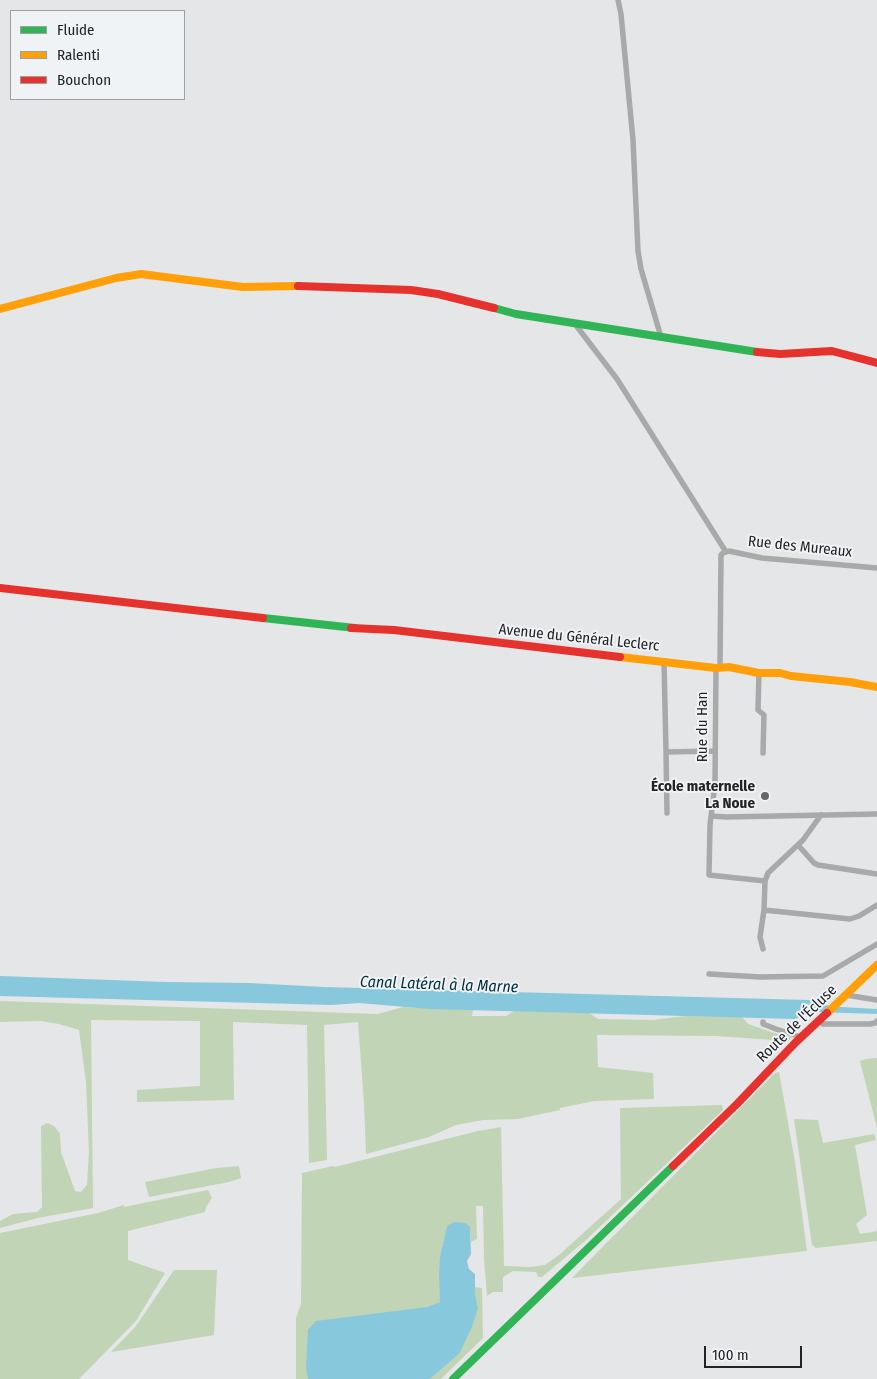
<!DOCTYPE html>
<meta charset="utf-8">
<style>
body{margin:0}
#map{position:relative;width:877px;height:1379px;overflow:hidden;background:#e4e6e8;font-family:"Fira Sans Condensed",sans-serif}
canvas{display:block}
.legend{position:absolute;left:10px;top:10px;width:175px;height:90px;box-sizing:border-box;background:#f0f3f6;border:1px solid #9ea0a2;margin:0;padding:6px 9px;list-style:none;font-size:15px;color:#232325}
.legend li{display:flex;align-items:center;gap:10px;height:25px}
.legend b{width:25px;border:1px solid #9ea0a2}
.scale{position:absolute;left:704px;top:1346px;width:98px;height:22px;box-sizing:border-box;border:2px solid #232325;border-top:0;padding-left:6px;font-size:15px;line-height:18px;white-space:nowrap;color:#232325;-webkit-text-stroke:4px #f0f3f6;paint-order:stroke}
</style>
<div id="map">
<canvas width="877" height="1379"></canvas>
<ul class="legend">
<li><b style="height:6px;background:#30b455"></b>Fluide</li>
<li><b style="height:6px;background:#ff9f0a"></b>Ralenti</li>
<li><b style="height:6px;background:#e5322d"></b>Bouchon</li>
</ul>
<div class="scale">100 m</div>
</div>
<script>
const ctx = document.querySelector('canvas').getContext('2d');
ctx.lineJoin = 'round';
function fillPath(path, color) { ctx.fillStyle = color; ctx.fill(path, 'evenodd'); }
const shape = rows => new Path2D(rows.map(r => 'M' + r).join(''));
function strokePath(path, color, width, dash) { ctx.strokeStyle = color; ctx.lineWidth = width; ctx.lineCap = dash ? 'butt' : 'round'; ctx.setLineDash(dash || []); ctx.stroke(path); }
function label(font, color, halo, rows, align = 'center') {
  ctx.font = font + ' "Fira Sans Condensed",sans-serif'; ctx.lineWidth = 4; ctx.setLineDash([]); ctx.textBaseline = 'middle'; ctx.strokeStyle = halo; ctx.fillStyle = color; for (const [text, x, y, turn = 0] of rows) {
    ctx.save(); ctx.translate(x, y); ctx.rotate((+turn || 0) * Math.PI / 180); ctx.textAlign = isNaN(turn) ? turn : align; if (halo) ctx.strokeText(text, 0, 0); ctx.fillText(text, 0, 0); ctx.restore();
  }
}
fillPath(shape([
 [0,1001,378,1014,403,1007,473,1010,472,1016,506,1016,514,1011,589,1013,598,1019,653,1020,686,1016,742,1017,748,1024,774,1033,792,1037,788,1041,716,1036,597,1035,598,1067,653,1073,654,1099,594,1101,560,1108,560,1110,518,1119,483,1120,456,1125,429,1137,366,1154,364,1103,358,1022,324,1025,327,1160,309,1163,307,1025,233,1022,234,1100,137,1102,137,1090,200,1086,200,1021,91,1020,93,1208,38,1218,0,1228,0,1221,13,1214,37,1212,42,1207,41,1126,48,1123,54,1126,60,1134,61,1152,75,1191,81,1192,87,1185,89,1152,86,1082,79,1030,59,1024,41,1021,0,1022],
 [877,1058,877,1128,860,1061,866,1059],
 [779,1072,795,1162,807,1251,572,1278,775,1073],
 [722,1105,723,1110,586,1240,542,1277,538,1277,536,1272,513,1271,503,1277,503,1292,493,1292,487,1296,484,1258,483,1206,476,1206,477,1239,471,1242,470,1228,447,1226,440,1256,441,1302,427,1307,310,1379,296,1379,296,1318,301,1304,302,1173,333,1166,335,1167,478,1131,501,1127,504,1266,530,1267,545,1265,559,1255,621,1199,620,1108],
 [794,1119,818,1120,823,1143,874,1134,876,1140,855,1145,867,1215,856,1224,860,1234,877,1231,877,1241,816,1248,812,1245],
 [239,1166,241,1178,229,1182,149,1197,145,1182,216,1168],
 [208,1190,212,1198,206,1207,205,1212,128,1231,128,1260,165,1273,136,1321,79,1379,0,1379,0,1233,98,1213,124,1205,124,1207],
 [174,1270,217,1270,214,1335,111,1352,136,1326],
 [475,1287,482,1288,483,1338,441,1379,430,1379,459,1354,475,1295]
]), '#c1d4b5');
fillPath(shape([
 [0,976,166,982,249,983,324,987,809,1000,824,1005,841,1007,877,1009,877,1014,817,1012,794,1019,430,1009,359,1003,331,1005,0,996],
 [454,1222,465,1223,470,1227,471,1254,467,1261,469,1269,475,1274,475,1295,478,1308,472,1327,459,1354,430,1379,308,1379,306,1368,308,1330,316,1321,427,1307,440,1302,439,1275,440,1256,447,1226]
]), '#88c8dc');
strokePath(shape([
 [618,0,621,14,633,140,638,251,641,269,661,337],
 [575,324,617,379,726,552],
 [664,661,666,752,715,751],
 [716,668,715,784,710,825,709,875,765,881],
 [720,668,721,555,723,553,729,551,762,558,877,568],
 [759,673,758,710,764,715,763,753],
 [666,752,667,813],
 [821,815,803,840,768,873,765,881,764,910,850,919,859,916,877,905],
 [711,816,726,817,877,814],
 [798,845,814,863,818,865,877,874],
 [763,949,760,937,764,910],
 [709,974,760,977,823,976,877,944],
 [846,995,877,1000],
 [818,1020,823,1024,870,1024,875,1023,877,1021],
 [763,1022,763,1024,776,1029,801,1037]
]), '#a8a9a9', 5.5);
strokePath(shape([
 [494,308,516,314,757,352],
 [263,618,355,628],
 [453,1379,673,1166]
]), '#30b455', 8);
strokePath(shape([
 [0,309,116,278,141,274,243,287,298,286],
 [620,657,716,668,729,667,759,673,780,673,791,676,850,682,877,687],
 [827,1013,877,965]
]), '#ff9f0a', 8);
strokePath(shape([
 [298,286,411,290,438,294,494,308],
 [757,352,780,354,832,351,877,363],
 [0,588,263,618],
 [351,628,394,630,620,657],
 [673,1166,737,1104,796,1042,827,1013]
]), '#e5322d', 8);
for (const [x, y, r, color] of [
 [765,796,5,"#676769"]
]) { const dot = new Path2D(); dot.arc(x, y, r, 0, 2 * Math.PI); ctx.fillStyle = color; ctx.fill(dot); strokePath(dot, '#f0f3f6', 2); }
label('15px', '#232325', '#f0f3f6', [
 ["Rue des Mureaux",800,547,6],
 ["Avenue du Général Leclerc",579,638,6],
 ["Rue du Han",703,727,-90],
 ["Route de l'Écluse",797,1024,-44]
]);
label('bold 15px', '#232325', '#f0f3f6', [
 ["École maternelle",755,787],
 ["La Noue",755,804]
], 'right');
label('italic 16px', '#022f3b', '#f0f3f6', [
 ["Canal Latéral à la Marne",439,985,2]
]);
</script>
